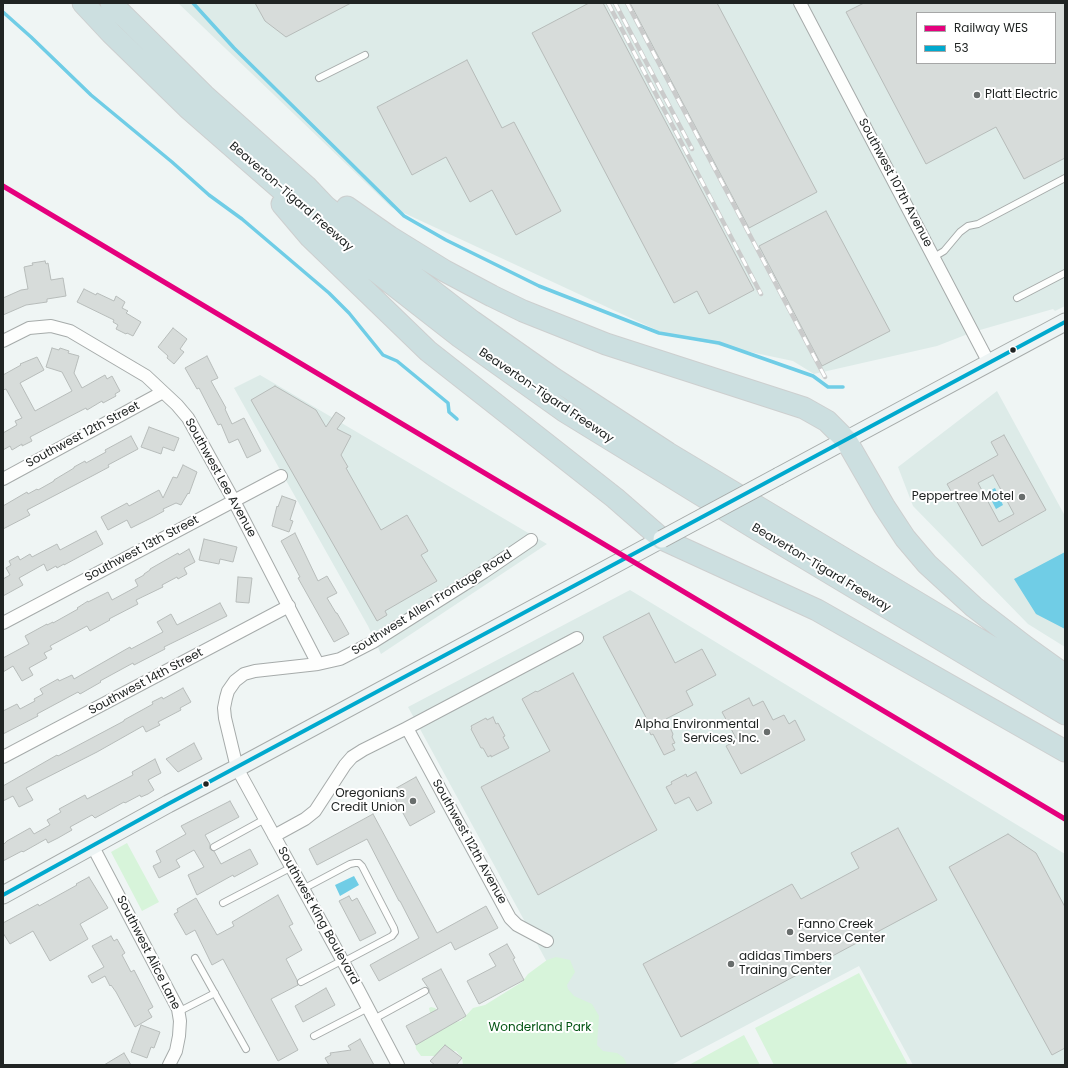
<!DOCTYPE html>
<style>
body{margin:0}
#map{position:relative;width:1068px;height:1068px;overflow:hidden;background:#eff5f4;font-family:Poppins,sans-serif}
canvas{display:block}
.frame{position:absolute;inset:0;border:4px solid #202423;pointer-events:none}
.legend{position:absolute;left:916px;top:12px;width:140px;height:52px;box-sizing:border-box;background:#fff;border:1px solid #a6a7a7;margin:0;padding:5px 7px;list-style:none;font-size:12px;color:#202423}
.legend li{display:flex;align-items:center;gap:8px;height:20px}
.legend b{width:20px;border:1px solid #a6a7a7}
</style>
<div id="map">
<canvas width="1068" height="1068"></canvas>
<div class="frame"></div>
<ul class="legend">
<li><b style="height:5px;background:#e5007d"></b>Railway WES</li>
<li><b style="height:5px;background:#00a9ce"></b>53</li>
</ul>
</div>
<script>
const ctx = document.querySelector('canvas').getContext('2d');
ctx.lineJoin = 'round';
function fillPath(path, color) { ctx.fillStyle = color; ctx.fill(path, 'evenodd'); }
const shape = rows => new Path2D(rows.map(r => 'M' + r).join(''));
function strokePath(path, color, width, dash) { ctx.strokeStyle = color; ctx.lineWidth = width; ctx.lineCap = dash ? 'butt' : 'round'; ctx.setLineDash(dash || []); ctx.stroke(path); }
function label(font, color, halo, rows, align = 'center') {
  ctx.font = font + ' Poppins,sans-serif'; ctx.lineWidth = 4; ctx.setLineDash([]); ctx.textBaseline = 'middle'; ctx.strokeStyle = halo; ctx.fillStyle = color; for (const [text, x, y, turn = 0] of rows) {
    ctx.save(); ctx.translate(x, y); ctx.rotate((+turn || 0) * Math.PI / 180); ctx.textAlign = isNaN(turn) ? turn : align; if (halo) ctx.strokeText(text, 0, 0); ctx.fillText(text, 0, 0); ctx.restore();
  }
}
fillPath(shape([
 [178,3,1065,3,1065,306,1055,311,1053,309,973,332,937,346,814,374,793,361,665,334,391,207],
 [917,13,1055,13,1055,63,917,63],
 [260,375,547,544,381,654,368,626,234,388],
 [997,391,1065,516,1065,647,1028,624,913,506,898,467],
 [630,590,1065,854,1065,1065,913,1065,859,966,671,1065,603,1065,408,707]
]), '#ddebe8');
fillPath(shape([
 [127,843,159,902,142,911,111,852],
 [556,957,570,960,575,972,567,985,568,989,574,996,592,1004,599,1016,597,1045,603,1051,617,1053,624,1058,627,1065,463,1065,462,1058,456,1051,444,1050,436,1056,421,1056,416,1049,415,1040,433,1027,429,1008,431,1007,435,1008,448,1020,454,1022,461,1021,473,1008,485,1005,522,982,528,974,547,960],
 [859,973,908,1065,774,1065,755,1028],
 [744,1035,760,1065,689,1065]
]), '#d7f4da');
fillPath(shape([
 [995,488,1003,505,996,509,987,492],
 [1065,552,1065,629,1036,614,1014,579],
 [354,876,359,885,340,896,335,885]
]), '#70cde6');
strokePath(shape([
 [193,3,234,48,404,216,446,240,539,286,659,333,719,343,813,376,828,387,843,387],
 [3,12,31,37,91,95,172,162,209,195,242,219,329,293,349,313,383,355,397,361,448,403,449,412,457,419]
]), '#70cde6', 3.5);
const building = shape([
 [255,3,351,3,286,37,265,21,255,3],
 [589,3,603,3,754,290,709,314,697,291,674,303,532,33,589,3],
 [630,3,717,3,817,192,749,228,630,3],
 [864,3,1065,3,1065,158,1024,179,996,127,926,164,846,12,864,3],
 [917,13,1055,13,1055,63,917,63,917,13],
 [467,60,502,128,514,122,561,211,516,235,492,190,470,202,446,157,412,175,377,107,467,60],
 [826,211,890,331,822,366,759,246,826,211],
 [45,261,46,264,48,263,51,280,63,278,66,296,47,299,47,302,26,305,3,315,3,298,21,290,28,289,24,267,33,265,32,263,45,261],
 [84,289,96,295,97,293,114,301,116,296,125,302,122,308,128,311,126,313,141,322,133,336,127,333,126,334,116,329,118,325,113,322,114,320,77,302,84,289],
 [173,328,187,339,180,349,184,352,174,364,167,358,168,356,158,347,173,328],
 [52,348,59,350,60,348,69,351,68,353,79,356,74,373,82,388,105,375,107,379,112,376,120,391,115,394,116,396,103,403,102,401,87,410,86,408,30,437,32,441,22,446,22,444,12,450,10,446,3,450,3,433,17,425,15,421,22,418,6,389,3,390,3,375,21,365,20,364,37,357,44,370,20,383,35,411,72,391,62,372,46,367,52,348],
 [207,356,218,378,211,381,226,408,225,409,232,424,244,418,261,451,247,458,238,439,229,443,221,424,218,425,199,388,197,389,185,368,207,356],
 [275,386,316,410,326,427,336,412,345,418,337,429,351,436,341,455,348,467,346,468,381,530,407,515,428,551,421,555,437,581,385,611,387,615,377,621,251,400,275,386],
 [149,427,179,438,174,451,163,447,161,454,141,447,149,427],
 [1004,435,1046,510,982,546,947,484,998,455,991,442,1004,435],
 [993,475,1014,514,999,522,978,483,993,475],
 [131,436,138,449,108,465,109,467,94,475,27,510,30,515,3,529,3,506,27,492,28,494,37,489,38,490,54,481,54,480,74,468,74,467,85,461,86,463,106,452,105,450,131,436],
 [183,465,197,472,189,494,188,493,181,505,176,503,163,509,164,511,153,517,131,528,127,520,108,530,101,517,127,503,129,506,159,490,163,498,173,477,177,478,183,465],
 [282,496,296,501,290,520,293,521,289,532,272,526,277,506,278,507,282,496],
 [96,531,103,544,64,565,64,564,57,568,56,566,47,571,44,564,19,578,23,585,3,596,3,579,10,575,6,568,11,565,9,561,18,556,20,560,30,554,32,557,57,544,60,550,96,531],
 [295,533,318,581,327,576,337,593,327,598,336,613,337,613,349,634,334,642,298,578,300,577,281,541,295,533],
 [204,539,237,547,233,562,220,559,219,564,199,560,204,539],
 [189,549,195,562,184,568,187,574,178,579,177,577,162,585,163,587,136,600,138,604,109,619,110,620,90,631,87,626,50,646,52,649,44,653,47,658,29,668,33,675,22,681,13,666,3,672,3,658,29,644,25,636,47,624,47,625,53,622,53,623,78,609,77,608,88,601,88,602,108,592,112,600,138,586,135,580,144,575,144,574,150,570,150,569,178,553,179,555,189,549],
 [238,577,252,578,249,603,236,602,238,577],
 [220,603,227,616,164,647,165,649,134,665,133,663,100,681,101,682,80,694,78,692,37,714,38,716,3,734,3,711,17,704,20,709,35,701,34,699,43,694,40,689,58,679,59,681,72,675,74,679,130,647,131,649,163,632,157,622,171,614,177,625,220,603],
 [649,613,675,663,702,649,716,675,686,691,693,705,666,719,673,734,672,737,675,743,672,744,675,750,664,755,653,734,651,735,647,727,650,725,603,637,649,613],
 [573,673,657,830,538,895,481,787,550,751,522,699,536,691,537,692,573,673],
 [183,688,191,702,180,708,181,710,158,722,160,725,146,732,143,726,97,752,26,788,33,800,19,807,13,796,3,801,3,786,57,755,58,756,124,721,124,720,153,704,152,702,162,697,163,699,183,688],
 [749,698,753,706,763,701,773,720,784,715,789,724,795,720,805,740,741,774,726,746,737,740,722,712,749,698],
 [493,717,496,724,498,723,505,736,503,737,509,748,491,757,491,755,488,757,483,748,481,748,471,729,472,728,471,726,486,718,487,720,493,717],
 [194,743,202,759,178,772,166,759,194,743],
 [155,759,161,773,148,780,154,790,148,794,141,797,140,795,125,803,124,802,95,818,92,815,70,827,72,830,58,838,48,843,46,839,23,852,22,851,3,861,3,845,7,841,30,828,34,834,50,825,47,820,61,812,59,809,85,795,87,799,133,775,132,772,155,759],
 [696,772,712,803,697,811,689,797,675,804,666,787,672,784,671,782,686,774,687,777,696,772],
 [416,777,435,812,410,826,391,791,416,777],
 [230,801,239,817,205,835,210,844,210,849,214,851,221,864,250,849,258,864,234,877,233,875,197,895,188,875,204,867,194,850,176,860,180,867,159,878,153,866,161,862,156,851,186,834,181,826,230,801],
 [373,814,437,933,486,906,498,928,455,950,451,942,379,981,370,965,419,938,400,901,399,901,367,839,317,865,309,849,373,814],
 [898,828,937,900,681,1037,643,964,792,884,801,899,859,868,851,853,898,828],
 [1008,834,1036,853,1065,907,1065,1048,1052,1055,949,867,1008,834],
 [89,877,108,908,80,924,88,939,50,961,33,931,10,944,3,933,3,923,38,904,39,906,77,885,76,884,89,877],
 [278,895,293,924,289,926,302,950,286,959,297,980,298,985,271,999,298,1050,278,1061,223,959,212,965,195,930,186,935,174,914,178,912,177,909,196,898,217,935,234,926,232,922,278,895],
 [349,896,352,901,357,898,376,933,360,941,339,901,349,896],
 [111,936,114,941,117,939,125,953,122,955,131,972,134,970,153,1007,148,1010,152,1017,135,1027,116,992,111,985,110,986,105,976,92,983,88,976,104,967,92,946,111,936],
 [507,944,515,958,513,959,524,980,479,1004,467,981,496,966,489,954,507,944],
 [441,969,466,1016,416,1045,406,1026,438,1009,429,992,429,989,422,979,441,969],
 [326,988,335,1005,303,1022,295,1006,326,988],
 [141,1025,160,1032,154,1048,151,1047,147,1058,131,1052,141,1025],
 [360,1039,374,1065,329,1065,325,1058,331,1055,330,1053,351,1050,348,1046,360,1039],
 [445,1045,462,1058,456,1065,435,1065,430,1061,445,1045],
 [124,1053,131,1065,104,1065,124,1053]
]);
fillPath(building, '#d7dcda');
strokePath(building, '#b7bcba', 1);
const service = shape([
 [319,78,365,55],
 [934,257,944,251,960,232,968,226,978,224,1065,178],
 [1017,298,1065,273],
 [214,847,265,819],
 [303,889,350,864,355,863,359,863,362,866,394,928,395,932,392,936,343,962],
 [223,903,292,867],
 [195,958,246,1049],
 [301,982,343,960],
 [178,1012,215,993],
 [374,1019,425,991],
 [314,1036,368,1008]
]);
const minor = shape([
 [800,3,989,363],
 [3,341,29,328,51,326,70,331,146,376,177,405,188,418,234,501,318,664],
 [3,479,163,392],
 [3,623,281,476],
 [407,728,510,918,517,925,547,941],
 [3,757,289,606],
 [274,836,305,819,315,811,345,765,352,757,363,750,407,728,577,638],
 [92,845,178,1009,180,1021,179,1036,176,1051,169,1065],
 [398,1065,358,989,237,768,225,718,224,708,226,698,228,691,235,681,244,674,255,671,318,664,340,659,373,642,484,572,531,540]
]);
const secondary = shape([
 [779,476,1065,322],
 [3,895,168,804,237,768,662,539]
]);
const motorway = shape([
 [83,3,111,33,188,108,369,266,460,337,564,411,753,527,1065,714],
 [111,3,204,95,306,186,325,206,390,258,472,321,553,378,668,453,1065,691],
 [282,204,310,237,428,351,615,498,662,539,817,610,1065,751],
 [347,207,390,237,445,271,492,296,523,311,606,344,804,408,827,421,846,440,884,506,905,538,927,564,974,607,1026,647,1065,675]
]);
strokePath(service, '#a6abaa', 8);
strokePath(minor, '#a6abaa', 14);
strokePath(secondary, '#a6abaa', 19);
strokePath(motorway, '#cdcfcf', 23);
strokePath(service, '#fdfefd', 6);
strokePath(minor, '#fdfefd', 12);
strokePath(secondary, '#edf4f4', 17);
strokePath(motorway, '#ccdfe0', 21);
const rail = shape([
 [608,3,761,294],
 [615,3,692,149],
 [627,3,825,377]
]);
strokePath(rail, '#cacbcb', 4.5);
strokePath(rail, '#fff', 3, [9]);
const secondaryBridge = shape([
 [662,539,779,476]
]);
strokePath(secondaryBridge, '#a6abaa', 19, []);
strokePath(secondaryBridge, '#edf4f4', 17);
strokePath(shape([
 [3,895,168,804,1065,322]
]), '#00a9ce', 4);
strokePath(shape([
 [3,186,1065,819]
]), '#e5007d', 5);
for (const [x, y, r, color] of [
 [977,95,4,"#686d6c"],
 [1013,350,3.5,"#202423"],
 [1022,497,4,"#686d6c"],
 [767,732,4,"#686d6c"],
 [206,784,3.5,"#202423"],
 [413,801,4,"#686d6c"],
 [790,932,4,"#686d6c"],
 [731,964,4,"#686d6c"]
]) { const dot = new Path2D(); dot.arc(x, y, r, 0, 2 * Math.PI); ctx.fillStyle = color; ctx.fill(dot); strokePath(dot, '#fff', 1.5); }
label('12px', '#202423', '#fff', [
 ["Platt Electric",985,95],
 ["Peppertree Motel",1014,497,"right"],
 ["Alpha Environmental",759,725,"right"],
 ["Services, Inc.",759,739,"right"],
 ["Oregonians",405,794,"right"],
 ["Credit Union",405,808,"right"],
 ["Fanno Creek",798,925],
 ["Service Center",798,939],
 ["adidas Timbers",739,957],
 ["Training Center",739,971]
], 'left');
label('12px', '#202423', '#fff', [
 ["Southwest 107th Avenue",895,183,62],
 ["Beaverton-Tigard Freeway",291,197,41],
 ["Beaverton-Tigard Freeway",546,396,34],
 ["Southwest 12th Street",83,435,-28],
 ["Southwest Lee Avenue",220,478,61],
 ["Southwest 13th Street",142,549,-28],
 ["Beaverton-Tigard Freeway",821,568,31],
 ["Southwest Allen Frontage Road",432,603,-32],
 ["Southwest 14th Street",146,682,-28],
 ["Southwest 112th Avenue",469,842,61],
 ["Southwest King Boulevard",318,916,61],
 ["Southwest Alice Lane",148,953,63]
]);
label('12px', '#025312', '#fff', [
 ["Wonderland Park",540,1028]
]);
</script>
